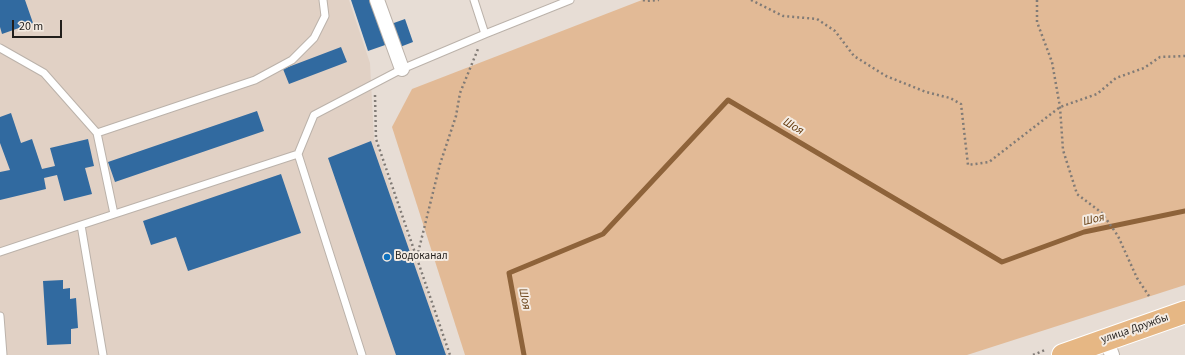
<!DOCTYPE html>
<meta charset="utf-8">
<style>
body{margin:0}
#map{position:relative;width:1185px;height:355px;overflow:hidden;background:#e7ddd5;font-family:"Source Sans 3",sans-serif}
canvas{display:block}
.scale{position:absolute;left:12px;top:20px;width:50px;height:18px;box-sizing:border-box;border:2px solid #211e1b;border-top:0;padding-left:5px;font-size:12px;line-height:14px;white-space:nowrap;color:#211e1b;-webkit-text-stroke:3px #f4ebe2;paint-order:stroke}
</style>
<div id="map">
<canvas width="1185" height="355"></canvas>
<div class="scale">20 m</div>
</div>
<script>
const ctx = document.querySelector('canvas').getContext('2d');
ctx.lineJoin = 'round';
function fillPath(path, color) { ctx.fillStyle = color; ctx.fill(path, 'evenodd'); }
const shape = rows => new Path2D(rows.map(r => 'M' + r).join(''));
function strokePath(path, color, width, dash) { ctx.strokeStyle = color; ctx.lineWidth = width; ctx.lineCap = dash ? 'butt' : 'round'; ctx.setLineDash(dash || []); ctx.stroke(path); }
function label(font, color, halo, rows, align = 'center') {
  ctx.font = font + ' "Source Sans 3",sans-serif'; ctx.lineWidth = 4; ctx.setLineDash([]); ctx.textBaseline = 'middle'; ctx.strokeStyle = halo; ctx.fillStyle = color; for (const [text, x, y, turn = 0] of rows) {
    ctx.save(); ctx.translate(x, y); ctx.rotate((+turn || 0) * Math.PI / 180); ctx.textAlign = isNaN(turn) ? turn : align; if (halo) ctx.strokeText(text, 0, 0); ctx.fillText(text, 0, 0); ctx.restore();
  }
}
fillPath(shape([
 [0,0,349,0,370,63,374,139,448,355,0,355]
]), '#e1d1c5');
fillPath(shape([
 [642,0,1185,0,1185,285,967,355,465,355,392,127,412,89]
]), '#e2ba96');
strokePath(shape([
 [524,355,509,273,603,234,728,100,1002,262,1084,232,1185,211]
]), '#8e633a', 5);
fillPath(shape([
 [0,0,25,0,33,23,2,34,0,27],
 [351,0,374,0,388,44,368,51],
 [405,19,413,42,400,47,391,24],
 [341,47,347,62,289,84,283,69],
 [257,111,264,131,115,182,108,162],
 [11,113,21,143,32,139,42,169,55,166,50,148,88,139,94,166,85,168,92,194,64,201,57,175,44,178,46,189,0,200,0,172,10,170,0,143,0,117],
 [371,141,446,355,396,355,328,158],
 [281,174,301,233,188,271,176,237,151,245,143,221],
 [63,280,63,289,70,288,70,299,76,298,78,328,71,329,71,344,47,345,43,281]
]), '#316aa0');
const lane = shape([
 [474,0,485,34,570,0],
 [0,48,44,73,97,133],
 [114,214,97,133,255,80,292,60,314,38,325,16,323,0],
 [0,252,81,225],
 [0,316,3,355],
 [103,355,81,225,298,154],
 [362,355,298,154,314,115,402,69,485,34]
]);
const street = shape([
 [377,0,402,69],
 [1106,339,1112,355]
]);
const primary = shape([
 [1063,355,1185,312]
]);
strokePath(lane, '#bbb2aa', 9);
strokePath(street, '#bbb2aa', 16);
strokePath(primary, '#fff', 24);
strokePath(shape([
 [643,0,646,1,659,0],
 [751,0,783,16,817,19,835,31,854,56,886,76,926,92,950,98,961,104,968,165,989,162,1060,107,1097,94,1116,78,1144,68,1160,57,1185,56],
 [1037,0,1037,22,1052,62,1060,107,1063,150,1077,194,1102,213,1118,236,1137,278,1149,296],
 [375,95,376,139,450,355],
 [417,257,440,164,456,116,460,93,478,49],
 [1033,355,1045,350]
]), '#817b76', 2.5, [2, 3]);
strokePath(lane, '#fff', 7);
strokePath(street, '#fff', 14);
strokePath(primary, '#e6b784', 22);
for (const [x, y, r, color] of [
 [387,257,4,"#0f72be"]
]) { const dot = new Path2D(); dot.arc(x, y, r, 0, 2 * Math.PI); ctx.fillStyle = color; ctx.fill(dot); strokePath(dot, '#f4ebe2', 1.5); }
label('11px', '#211e1b', '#f4ebe2', [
 ["Водоканал",395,257]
], 'left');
label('11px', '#211e1b', '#f4ebe2', [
 ["улица Дружбы",1135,329,-19]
]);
label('italic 12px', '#653c0f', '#f4ebe2', [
 ["Шоя",793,127,31],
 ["Шоя",1094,220,-13],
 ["Шоя",524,299,79]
]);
</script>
